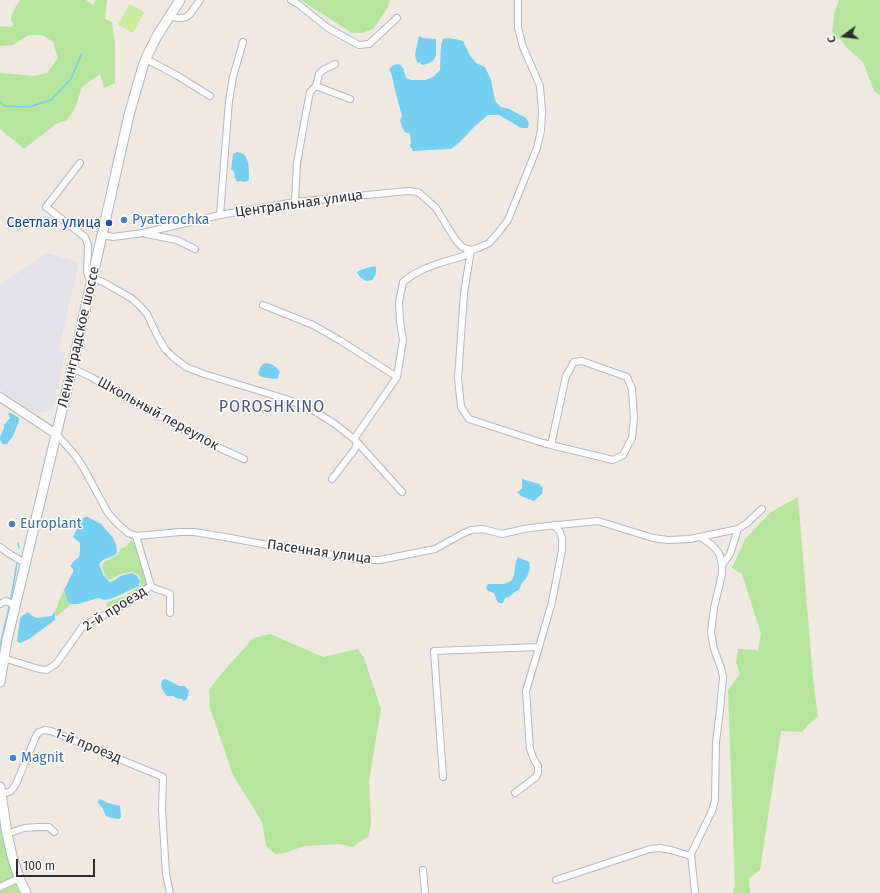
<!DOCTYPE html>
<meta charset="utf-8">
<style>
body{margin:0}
#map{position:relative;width:880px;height:893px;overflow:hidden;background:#efe9e1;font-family:"Fira Sans",sans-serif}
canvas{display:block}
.north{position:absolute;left:824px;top:16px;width:40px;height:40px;-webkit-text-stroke:3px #fff;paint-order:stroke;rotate:255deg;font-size:11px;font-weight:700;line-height:16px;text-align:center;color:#2e2e2e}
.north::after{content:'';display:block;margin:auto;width:14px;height:18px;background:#2e2e2e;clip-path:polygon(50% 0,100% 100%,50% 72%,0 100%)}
.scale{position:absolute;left:16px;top:859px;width:79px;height:18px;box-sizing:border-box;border:2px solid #2e2e2e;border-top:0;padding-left:5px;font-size:12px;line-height:14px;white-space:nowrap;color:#2e2e2e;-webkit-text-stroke:3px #fff;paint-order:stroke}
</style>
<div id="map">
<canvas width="880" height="893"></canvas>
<div class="north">С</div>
<div class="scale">100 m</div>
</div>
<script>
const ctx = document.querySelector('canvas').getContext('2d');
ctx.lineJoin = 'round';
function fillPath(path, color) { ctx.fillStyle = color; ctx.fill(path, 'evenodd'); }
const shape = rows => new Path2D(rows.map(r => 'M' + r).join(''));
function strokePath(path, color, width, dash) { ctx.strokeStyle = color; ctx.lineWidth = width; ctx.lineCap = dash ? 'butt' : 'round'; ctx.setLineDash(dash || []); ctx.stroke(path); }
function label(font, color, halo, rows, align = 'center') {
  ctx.font = font + ' "Fira Sans",sans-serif'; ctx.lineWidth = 3; ctx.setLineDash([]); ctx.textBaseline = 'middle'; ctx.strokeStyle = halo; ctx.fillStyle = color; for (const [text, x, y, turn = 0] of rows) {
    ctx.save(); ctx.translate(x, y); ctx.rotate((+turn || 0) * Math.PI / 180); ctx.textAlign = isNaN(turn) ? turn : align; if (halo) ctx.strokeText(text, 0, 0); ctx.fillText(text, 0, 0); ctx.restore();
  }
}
fillPath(shape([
 [47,253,79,262,66,317,59,350,65,354,54,404,50,409,44,412,33,412,0,390,0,285]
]), '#e3e1e8');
fillPath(shape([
 [20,0,86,0,93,5,96,0,107,0,105,19,112,22,115,44,115,83,104,88,100,74,82,87,75,108,67,120,56,124,24,149,0,129,0,73,34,76,47,73,58,58,53,42,42,35,29,35,13,45,0,46,0,27,1,26,11,27,14,24,11,20,11,17,16,6],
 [301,0,390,0,387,9,373,29,362,33,352,33],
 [839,0,880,0,880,95,874,91,863,62,849,50,841,40,832,36,834,14],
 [798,497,813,678,818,717,809,724,802,732,781,731,760,870,749,878,750,893,733,893,735,886,728,690,740,674,736,662,738,649,758,650,761,634,742,574,732,568,745,539,771,512],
 [131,540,134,543,148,586,132,599,108,611,106,603,125,596,141,585,140,578,137,574,132,572,120,574,110,580,105,576,102,567,103,563,119,554,120,549,127,546],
 [64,590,68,602,71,604,56,617,55,612,59,601],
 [270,634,323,657,358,649,364,658,381,709,369,781,371,824,368,837,359,842,353,847,339,844,304,846,285,853,275,854,266,846,262,822,233,775,210,708,209,690,217,679,253,638],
 [0,823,14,874,24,893,0,893]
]), '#b6e59e');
fillPath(shape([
 [129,4,144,12,133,33,118,25]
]), '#c9ec9a');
fillPath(shape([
 [419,36,423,38,436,39,436,56,433,61,429,63,423,65,420,64,421,62,418,63,416,60,415,54],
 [447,38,455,39,463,41,469,54,476,63,485,67,491,80,494,96,496,102,501,107,509,109,526,118,529,123,528,128,521,128,499,115,488,115,474,127,460,142,451,149,429,150,413,151,410,146,411,142,410,134,405,132,402,127,400,120,402,116,400,109,394,86,392,76,389,69,394,65,399,64,403,68,406,78,411,80,425,80,433,77,440,70,441,45,443,39],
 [237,152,241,153,245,155,248,162,249,171,249,179,248,181,244,182,241,181,237,182,235,178,234,172,231,169,233,154],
 [375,266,376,268,376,274,372,280,366,281,361,278,357,273,358,271,367,268],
 [265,363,271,364,276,367,280,372,277,379,261,377,258,373,261,366],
 [8,413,11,413,19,418,19,421,13,436,7,444,3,444,0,440,0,437,4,428,4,425,10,418],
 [522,479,539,484,543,488,542,494,534,501,521,496,517,492,522,489],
 [85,517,88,517,101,524,113,538,116,544,117,552,115,555,103,560,99,564,104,576,110,582,115,580,120,576,132,573,137,576,140,581,139,586,113,598,105,600,98,598,78,604,71,604,68,602,64,590,73,572,73,569,70,566,74,561,79,557,80,553,80,543,73,537,82,519],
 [518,557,529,562,530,568,527,577,522,583,519,590,516,591,509,597,505,598,503,603,499,603,497,601,494,593,488,591,486,588,488,584,504,584,509,582,512,580,514,575,516,561],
 [28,612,32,616,38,618,51,616,55,612,55,620,29,639,20,643,17,641,20,619,22,616],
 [164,679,168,680,179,686,185,686,189,691,187,699,184,701,182,699,176,698,173,696,167,696,162,689,161,684,162,681],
 [100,799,108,803,120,806,121,817,119,819,111,818,106,816,102,807,98,803,98,801]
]), '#75cff0');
strokePath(shape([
 [0,102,5,106,29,107,51,100,71,79,81,55],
 [18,543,19,548],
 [11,598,17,563],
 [0,646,9,607]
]), '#75cff0', 1.5);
const minor = shape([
 [291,0,298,4,328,28,359,45,369,44,397,18],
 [171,15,176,18,181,18,186,17,190,14,200,0],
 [146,59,178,76,210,96],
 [316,86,350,99],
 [316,86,319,74,323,70,335,64],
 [80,163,46,207,85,237,88,245,87,272,91,284],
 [295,202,297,163,305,118,310,92,316,86],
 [220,215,229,101,233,77,243,42],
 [146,234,177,240,195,249],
 [103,235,113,237,143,233,220,215,295,202,408,191,418,192,436,208,455,239,462,247,471,250],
 [471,250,464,293,458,378,461,407,469,419,543,443,551,445,613,460,623,455,632,438,634,419,632,389,627,377,582,361,574,362,566,376,551,445],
 [92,278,103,282,131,298,140,306,147,314,158,337,165,349,173,357,186,367,204,374,286,399,311,409,335,424,354,439],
 [263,305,313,325,341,341,397,377],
 [72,368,91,377,153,413,213,445,244,459],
 [56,434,75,455,83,467,108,513,116,522,128,533,136,536,180,532,194,532,225,537,268,545,299,549,362,560,380,560,435,549,462,534,471,530,483,529,502,534,524,529,538,527,598,521,653,538,668,540,690,539,738,529,747,523,762,509],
 [357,442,402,492],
 [332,479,355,449,357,442,354,439,397,377,403,340,400,321,399,302,403,282,414,274,426,268,443,262,464,256,471,250,478,248,489,243,498,233,508,220,537,148,541,130,542,112,540,86,523,47,518,28,518,0],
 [136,536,151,586,156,589,166,592,170,594,170,613],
 [0,547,8,553,25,563],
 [722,565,730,554,738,529],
 [0,604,6,601,15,605],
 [3,658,39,669,47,670,56,664,83,626,102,616,126,604,151,586],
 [443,777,434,651,539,647],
 [515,793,536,777,538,773,538,766,534,760,530,749,526,691,539,647,552,602,562,550,562,538,560,532,554,525],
 [1,795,11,791,16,784,36,736,39,732,45,730,51,731,163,777,162,810,166,874,170,893],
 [7,834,24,828,38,827,49,827,54,832],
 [423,870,425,893],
 [556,880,650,849,660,848,671,850,691,856],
 [0,887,19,878],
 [695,893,691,854,712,811,715,800,716,742,720,710,723,677,721,668,714,649,711,632,714,608,722,574,722,565,720,556,718,552,713,546,701,537]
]);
const tertiary = shape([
 [0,397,56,434]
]);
const secondary = shape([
 [0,682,7,640,72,368,129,115,143,66,148,54,157,36,180,0],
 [0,787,7,834,12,856,19,878,26,893]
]);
strokePath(minor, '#b4b7c1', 8);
strokePath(tertiary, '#b4b7c1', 10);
strokePath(secondary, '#b4b7c1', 11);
strokePath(minor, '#fff', 6);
strokePath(tertiary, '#fff', 8);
strokePath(secondary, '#fff', 9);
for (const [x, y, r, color] of [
 [124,220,4,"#3f7fe0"],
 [109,223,4,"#1a4fb4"],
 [12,524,4,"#3f7fe0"],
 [13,758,4,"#3f7fe0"]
]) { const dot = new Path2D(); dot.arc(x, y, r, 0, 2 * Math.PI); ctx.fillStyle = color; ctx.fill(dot); strokePath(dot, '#fff', 1.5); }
label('14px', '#2e2e2e', '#fff', [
 ["Центральная улица",299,204,-8],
 ["Ленинградское шоссе",79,337,-77],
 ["Школьный переулок",158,414,29],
 ["Пасечная улица",319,552,8],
 ["2-й проезд",115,609,-32],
 ["1-й проезд",88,746,22]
]);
label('14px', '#366cbe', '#fff', [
 ["Pyaterochka",132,220],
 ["Europlant",20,524],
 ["Magnit",21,758]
], 'left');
label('14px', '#164399', '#fff', [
 ["Светлая улица",101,223]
], 'right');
ctx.letterSpacing = '1px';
label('16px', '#4d5680', '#fff', [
 ["POROSHKINO",272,408]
]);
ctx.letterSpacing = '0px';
</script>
